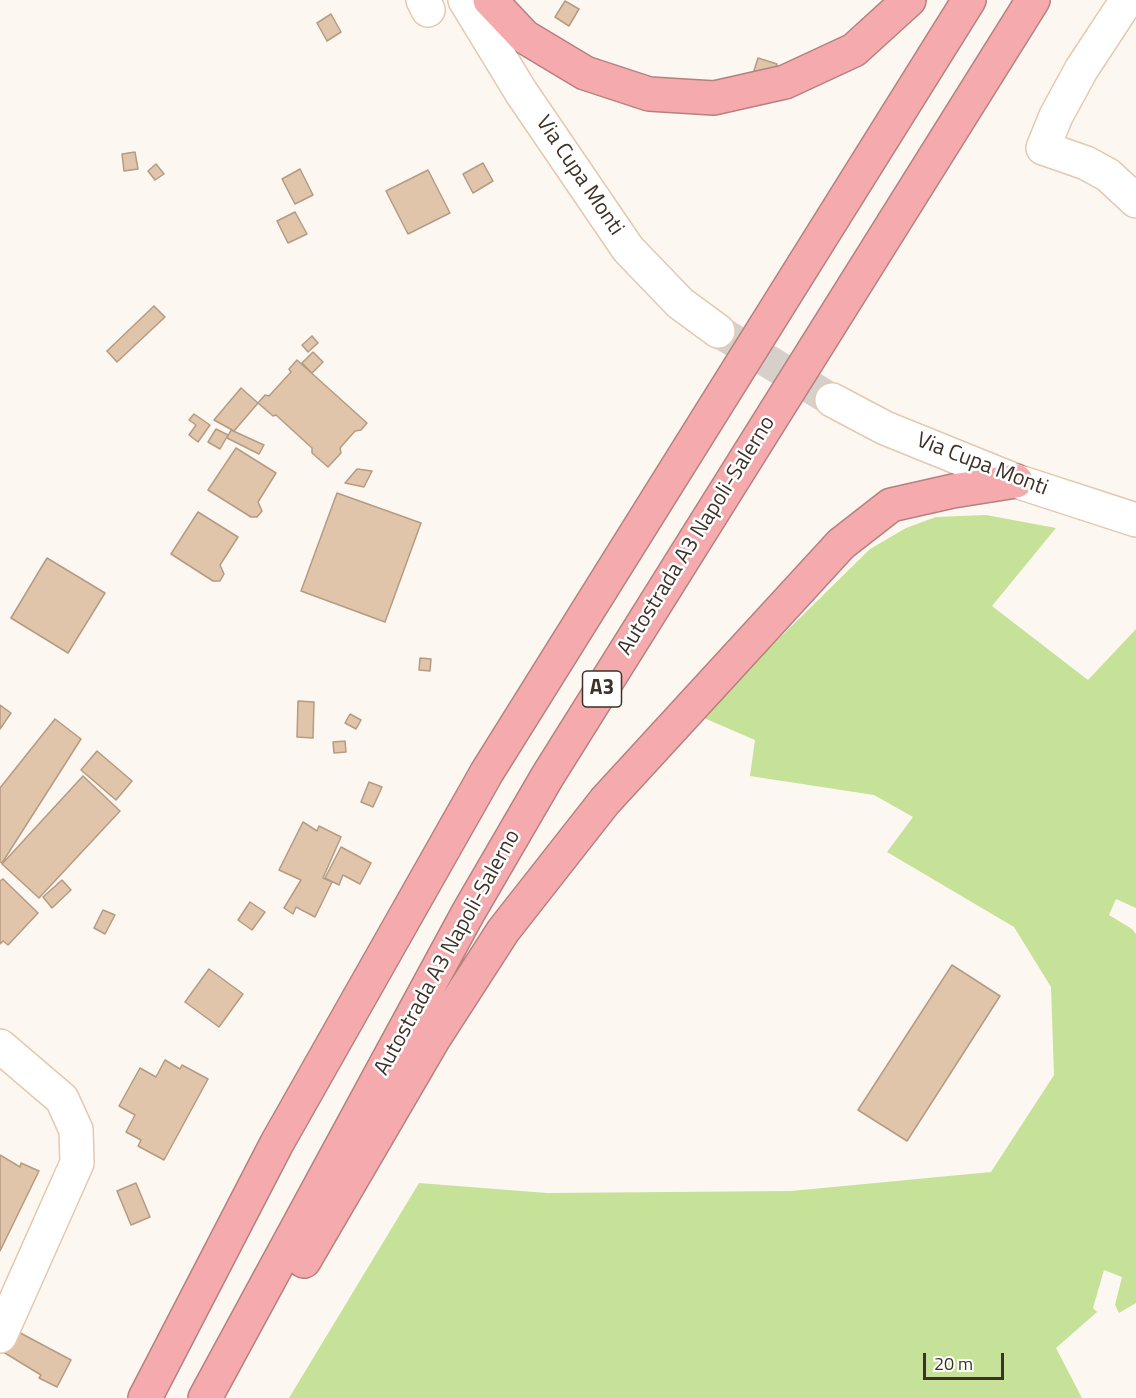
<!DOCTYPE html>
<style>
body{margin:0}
#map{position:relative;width:1136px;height:1398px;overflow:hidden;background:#fdf7f2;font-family:"Titillium Web",sans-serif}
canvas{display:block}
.scale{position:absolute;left:923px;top:1353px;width:81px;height:27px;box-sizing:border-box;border:3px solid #3d3228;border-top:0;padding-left:8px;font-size:18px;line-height:21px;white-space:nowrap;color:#3d3228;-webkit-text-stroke:4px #fff;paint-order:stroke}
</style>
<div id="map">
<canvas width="1136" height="1398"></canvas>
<div class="scale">20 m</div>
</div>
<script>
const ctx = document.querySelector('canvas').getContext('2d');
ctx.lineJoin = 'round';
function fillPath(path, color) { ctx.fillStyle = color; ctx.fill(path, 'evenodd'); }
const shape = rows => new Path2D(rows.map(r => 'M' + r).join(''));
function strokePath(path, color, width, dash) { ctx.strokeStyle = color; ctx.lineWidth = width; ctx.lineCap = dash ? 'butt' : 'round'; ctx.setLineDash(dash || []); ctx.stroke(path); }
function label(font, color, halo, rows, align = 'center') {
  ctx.font = font + ' "Titillium Web",sans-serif'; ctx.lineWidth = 5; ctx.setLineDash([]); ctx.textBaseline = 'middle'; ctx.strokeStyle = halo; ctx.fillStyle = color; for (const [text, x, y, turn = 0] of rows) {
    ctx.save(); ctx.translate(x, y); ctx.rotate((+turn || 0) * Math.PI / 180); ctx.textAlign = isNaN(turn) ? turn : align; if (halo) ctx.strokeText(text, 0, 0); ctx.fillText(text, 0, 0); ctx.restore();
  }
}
fillPath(shape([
 [986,515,1056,528,992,606,1088,680,1136,629,1136,908,1116,899,1109,915,1132,929,1136,934,1136,1303,1119,1313,1115,1305,1122,1277,1104,1270,1093,1308,1097,1312,1056,1348,1082,1398,289,1398,419,1183,547,1193,791,1191,991,1172,1054,1075,1051,987,1014,927,887,852,913,817,874,795,750,776,755,740,704,718,754,663,870,549,906,528,936,517]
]), '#c6e198');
const building = shape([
 [565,1,579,9,569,26,555,17,565,1],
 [331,14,341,32,327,41,317,23,331,14],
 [758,58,777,64,771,83,752,77,758,58],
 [135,152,138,169,124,171,122,154,135,152],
 [483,163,493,181,473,193,463,174,483,163],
 [156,164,164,174,155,180,148,171,156,164],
 [300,169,313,195,295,204,282,179,300,169],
 [428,170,450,213,408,234,386,191,428,170],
 [295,212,307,234,288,243,277,221,295,212],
 [154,306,165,317,117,362,107,351,154,306],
 [312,336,318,343,308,352,302,345,312,336],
 [313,352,323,362,312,373,302,363,313,352],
 [297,360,367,423,361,430,355,431,340,448,341,453,328,467,312,453,312,448,276,415,273,416,258,403,265,395,269,396,291,372,289,369,297,360],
 [241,388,258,403,234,431,214,420,241,388],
 [194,414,210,425,198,442,189,435,196,425,189,420,194,414],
 [216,429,228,435,220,449,208,442,216,429],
 [231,430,264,445,259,454,227,438,231,430],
 [236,448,276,473,258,502,262,511,257,517,251,517,208,490,236,448],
 [357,469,372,471,364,487,345,483,357,469],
 [337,493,421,523,385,622,301,591,337,493],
 [198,512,238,537,220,565,224,574,220,581,213,581,171,554,198,512],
 [47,558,105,593,68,653,11,618,47,558],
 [420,658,431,659,430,671,419,670,420,658],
 [298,701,314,702,313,738,297,737,298,701],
 [0,705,11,713,0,729,0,705],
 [350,714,361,720,356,729,345,723,350,714],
 [55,719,81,739,2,863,0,862,0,788,55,719],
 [345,741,346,752,334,753,333,742,345,741],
 [97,751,132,781,116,800,81,770,97,751],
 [83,776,120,811,39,898,2,864,83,776],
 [369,782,382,787,373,807,361,802,369,782],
 [303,822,317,831,319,826,341,837,323,878,332,882,315,917,296,907,293,914,284,908,301,880,279,870,303,822],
 [341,847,371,863,360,884,343,875,339,885,325,878,341,847],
 [3,879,38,913,8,945,3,941,0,944,0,881,3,879],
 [62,880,71,890,52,908,43,897,62,880],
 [250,902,265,912,252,930,238,920,250,902],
 [103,910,115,915,105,934,94,928,103,910],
 [952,965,1000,996,907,1141,858,1110,952,965],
 [209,969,243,994,219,1027,185,1002,209,969],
 [165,1060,180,1069,182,1065,208,1079,164,1160,138,1146,141,1140,126,1132,135,1115,119,1106,140,1068,156,1077,165,1060],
 [0,1155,20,1167,21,1163,39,1171,0,1251,0,1155],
 [136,1183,150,1217,131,1225,117,1191,136,1183],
 [11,1328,71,1360,57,1387,39,1378,41,1375,0,1350,11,1328]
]);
fillPath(building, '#e1c5ab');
strokePath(building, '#b59b82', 1.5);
strokePath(shape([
 [718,331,832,400]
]), '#d7d0ca', 33, [33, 16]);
const minor = shape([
 [423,0,428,10],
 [465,0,521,92,628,249,680,303,718,331],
 [1127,0,1081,70,1056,116,1043,148,1086,163,1108,175,1136,201],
 [832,400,885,428,1016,481,1136,520],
 [0,1046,62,1099,76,1130,77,1163,0,1336]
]);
const highway = shape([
 [490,0,525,37,585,73,649,94,714,98,785,82,854,50,909,0],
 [304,1261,434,1038,503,931,605,801,841,544,891,505,953,491,1016,481],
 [145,1398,277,1143,487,772,969,0],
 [205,1398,468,913,547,777,1033,0]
]);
strokePath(minor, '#e4c8af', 36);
strokePath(highway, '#b5817f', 36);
strokePath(minor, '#fff', 33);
strokePath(highway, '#f5abae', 33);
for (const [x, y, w] of [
 [602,689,39]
]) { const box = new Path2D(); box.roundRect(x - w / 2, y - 18, w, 36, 4.5); ctx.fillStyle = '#fff'; ctx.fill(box); strokePath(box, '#3d3228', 1.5); }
label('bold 21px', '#3d3228', null, [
 ["A3",602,689]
]);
label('22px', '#3d3228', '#fff', [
 ["Via Cupa Monti",579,176,56],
 ["Via Cupa Monti",982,465,21],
 ["Autostrada A3 Napoli-Salerno",697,536,-58],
 ["Autostrada A3 Napoli-Salerno",448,953,-61]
]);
</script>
